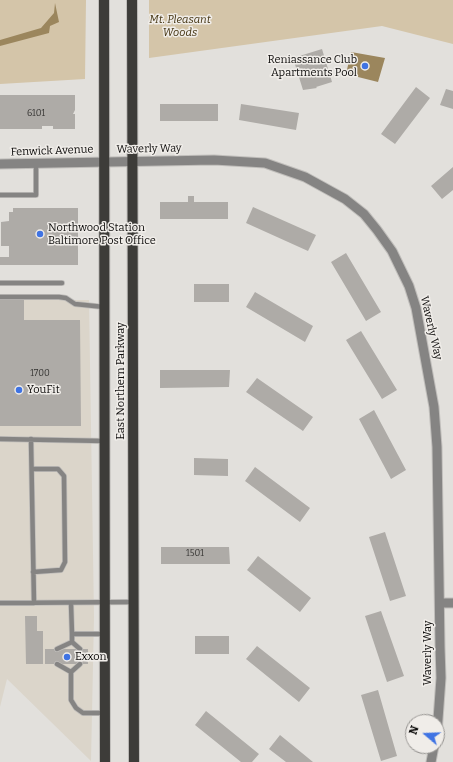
<!DOCTYPE html>
<style>
body{margin:0}
#map{position:relative;width:453px;height:762px;overflow:hidden;background:#e2e0dc;font-family:Bitter,serif}
canvas{display:block}
.north{position:absolute;left:405px;top:714px;width:40px;height:40px;box-sizing:border-box;background:#f0ede9;border:1px solid #959390;border-radius:50%;rotate:289deg;font-size:11px;font-weight:700;line-height:16px;text-align:center;color:#0d0c0b}
.north::after{content:'';display:block;margin:auto;width:14px;height:18px;background:#3f73e3;clip-path:polygon(50% 0,100% 100%,50% 72%,0 100%)}
</style>
<div id="map">
<canvas width="453" height="762"></canvas>
<div class="north">N</div>
</div>
<script>
const ctx = document.querySelector('canvas').getContext('2d');
ctx.lineJoin = 'round';
function fillPath(path, color) { ctx.fillStyle = color; ctx.fill(path, 'evenodd'); }
const shape = rows => new Path2D(rows.map(r => 'M' + r).join(''));
function strokePath(path, color, width, dash) { ctx.strokeStyle = color; ctx.lineWidth = width; ctx.lineCap = dash ? 'butt' : 'round'; ctx.setLineDash(dash || []); ctx.stroke(path); }
function label(font, color, halo, rows, align = 'center') {
  ctx.font = font + ' Bitter,serif'; ctx.lineWidth = 3; ctx.setLineDash([]); ctx.textBaseline = 'middle'; ctx.strokeStyle = halo; ctx.fillStyle = color; for (const [text, x, y, turn = 0] of rows) {
    ctx.save(); ctx.translate(x, y); ctx.rotate((+turn || 0) * Math.PI / 180); ctx.textAlign = isNaN(turn) ? turn : align; if (halo) ctx.strokeText(text, 0, 0); ctx.fillText(text, 0, 0); ctx.restore();
  }
}
fillPath(shape([
 [0,300,89,300,94,617,91,761,7,679,0,707]
]), '#dbd5ca');
fillPath(shape([
 [0,0,86,0,85,79,0,84],
 [149,0,453,0,453,44,382,26,149,58]
]), '#d4c5a9');
fillPath(shape([
 [55,3,59,22,50,26,49,33,0,46,0,40,41,28,54,13],
 [351,52,385,58,378,82,346,74]
]), '#9b865d');
fillPath(shape([
 [322,49,332,82,316,87,317,88,303,90,293,58],
 [416,87,430,98,395,144,381,134],
 [446,89,453,91,453,109,440,105],
 [0,95,75,95,75,110,73,114,75,114,75,129,53,129,53,126,42,126,42,129,0,129],
 [160,104,218,104,218,121,160,121],
 [241,104,299,113,296,130,239,120],
 [453,167,453,190,442,199,431,186],
 [188,196,194,196,194,202,228,202,228,219,160,219,160,202,188,202],
 [253,207,316,235,308,251,246,223],
 [13,208,78,208,78,265,0,265,0,257,9,257,9,246,1,246,1,222,9,221,9,212,13,212],
 [346,253,381,312,366,321,331,262],
 [194,284,229,284,229,302,194,302],
 [255,292,313,326,305,342,246,307],
 [0,300,24,300,24,320,80,320,81,426,0,426],
 [361,331,397,390,382,399,346,340],
 [160,370,230,370,229,387,160,388],
 [257,378,313,417,303,431,246,392],
 [374,410,406,470,391,479,359,419],
 [194,458,228,459,228,476,194,475],
 [255,467,310,508,300,522,245,481],
 [385,532,406,596,390,601,369,537],
 [161,547,229,547,230,564,161,564],
 [258,556,311,598,300,612,247,570],
 [381,611,404,676,387,682,365,616],
 [25,616,37,616,37,631,43,631,43,664,26,664],
 [195,636,229,636,229,654,195,654],
 [257,646,310,688,299,702,246,659],
 [45,649,88,649,88,664,45,664],
 [378,690,397,756,381,761,361,695],
 [206,711,259,754,252,762,241,762,195,725],
 [280,735,313,762,286,762,269,749]
]), '#aeaba7');
const lane = shape([
 [0,195,36,195,36,164],
 [0,283,62,283],
 [0,297,59,297,66,298,75,304,104,307],
 [0,439,105,441],
 [31,439,34,603],
 [32,469,58,469,64,476,65,562,61,570,33,572],
 [0,603,134,602],
 [71,603,72,634,105,634],
 [72,642,80,649],
 [57,649,72,642,72,634],
 [57,664,71,672,71,700,76,708,83,713,106,713],
 [71,672,80,664]
]);
const street = shape([
 [0,164,214,160,265,163,305,177,345,199,364,214,377,230,392,251,409,286,416,308,434,407,437,447,440,647,441,678,437,733],
 [440,603,453,603],
 [431,762,434,746]
]);
const primary = shape([
 [104,0,105,762],
 [132,0,134,762]
]);
strokePath(lane, '#c0bebb', 6);
strokePath(street, '#c0bebb', 11);
strokePath(primary, '#c0bebb', 12);
strokePath(lane, '#858483', 4.5);
strokePath(street, '#858483', 9);
strokePath(primary, '#3d3c39', 10);
for (const [x, y, r, color] of [
 [365,66,4,"#3f73e3"],
 [40,234,4,"#3f73e3"],
 [19,390,4,"#3f73e3"],
 [67,657,4,"#3f73e3"]
]) { const dot = new Path2D(); dot.arc(x, y, r, 0, 2 * Math.PI); ctx.fillStyle = color; ctx.fill(dot); strokePath(dot, '#f0ede9', 1.5); }
label('9px', '#353432', null, [
 ["6101",36,113],
 ["1700",40,373],
 ["1501",195,553]
]);
label('italic 11px', '#433310', '#f0ede9', [
 ["Mt. Pleasant",180,20],
 ["Woods",180,33]
]);
label('11px', '#0d0c0b', '#f0ede9', [
 ["Reniassance Club",357,60,"right"],
 ["Apartments Pool",357,73,"right"],
 ["Northwood Station",48,228],
 ["Baltimore Post Office",48,241],
 ["YouFit",27,390],
 ["Exxon",75,657]
], 'left');
label('11px', '#0d0c0b', '#f0ede9', [
 ["Waverly Way",149,149,-1],
 ["Fenwick Avenue",52,151,-2],
 ["Waverly Way",431,328,77],
 ["East Northern Parkway",121,381,-90],
 ["Waverly Way",428,653,-90]
]);
</script>
